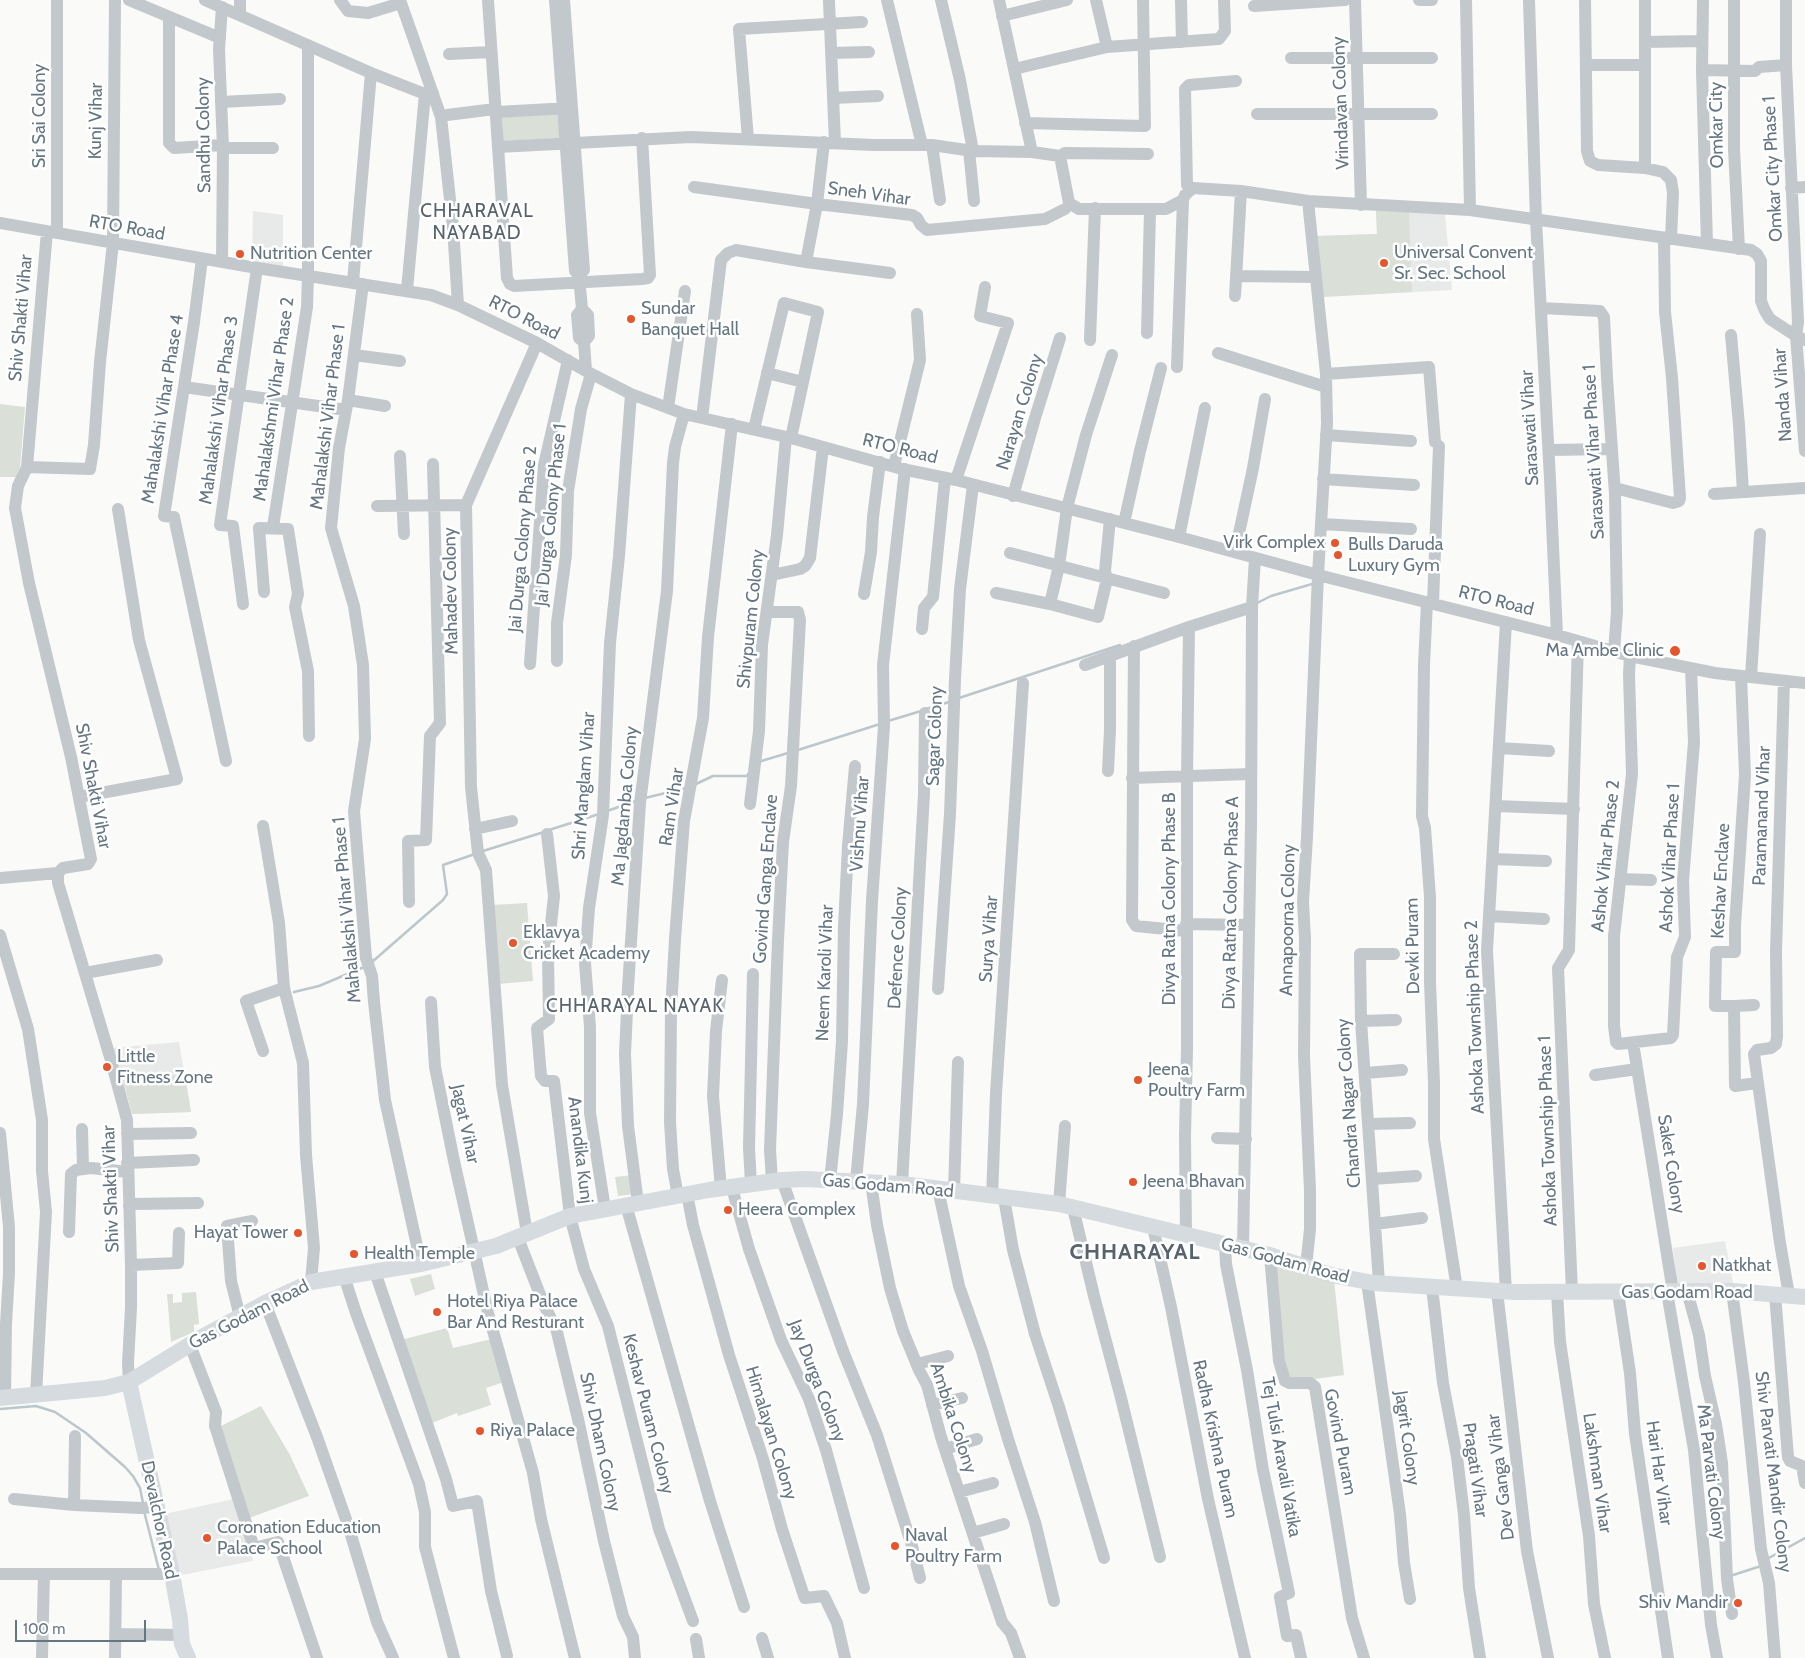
<!DOCTYPE html>
<style>
body{margin:0}
#map{position:relative;width:1805px;height:1658px;overflow:hidden;background:#fafaf8;font-family:Cabin,sans-serif}
canvas{display:block}
.scale{position:absolute;left:15px;top:1620px;width:131px;height:22px;box-sizing:border-box;border:2px solid #657683;border-top:0;padding-left:6px;font-size:15px;line-height:18px;white-space:nowrap;color:#657683;-webkit-text-stroke:4px #fff;paint-order:stroke}
</style>
<div id="map">
<canvas width="1805" height="1658"></canvas>
<div class="scale">100 m</div>
</div>
<script>
const ctx = document.querySelector('canvas').getContext('2d');
ctx.lineJoin = 'round';
function fillPath(path, color) { ctx.fillStyle = color; ctx.fill(path, 'evenodd'); }
const shape = rows => new Path2D(rows.map(r => 'M' + r).join(''));
function strokePath(path, color, width, dash) { ctx.strokeStyle = color; ctx.lineWidth = width; ctx.lineCap = dash ? 'butt' : 'round'; ctx.setLineDash(dash || []); ctx.stroke(path); }
function label(font, color, halo, rows, align = 'center') {
  ctx.font = font + ' Cabin,sans-serif'; ctx.lineWidth = 5; ctx.setLineDash([]); ctx.textBaseline = 'middle'; ctx.strokeStyle = halo; ctx.fillStyle = color; for (const [text, x, y, turn = 0] of rows) {
    ctx.save(); ctx.translate(x, y); ctx.rotate((+turn || 0) * Math.PI / 180); ctx.textAlign = isNaN(turn) ? turn : align; if (halo) ctx.strokeText(text, 0, 0); ctx.fillText(text, 0, 0); ctx.restore();
  }
}
fillPath(shape([
 [253,211,283,215,283,268,252,263],
 [1376,211,1445,214,1452,290,1322,297,1316,236,1377,234],
 [179,1042,191,1112,132,1114,123,1080,112,1048],
 [1725,1241,1733,1283,1677,1285,1673,1248],
 [234,1499,253,1561,177,1576,164,1514]
]), '#e8e9e9');
fillPath(shape([
 [557,112,560,138,503,141,502,116],
 [1376,211,1409,212,1412,292,1322,297,1316,236,1377,234],
 [0,404,25,407,20,467,16,477,0,477],
 [527,903,533,981,498,984,492,905],
 [185,1075,191,1112,132,1114,123,1080],
 [633,1175,635,1194,618,1196,615,1177],
 [1273,1262,1334,1280,1344,1375,1315,1379,1287,1379],
 [431,1274,435,1289,415,1296,410,1279],
 [196,1292,199,1324,194,1325,194,1332,171,1342,167,1294,173,1294,173,1303,182,1302,182,1293],
 [447,1328,453,1348,492,1339,504,1382,486,1388,491,1405,458,1416,457,1413,432,1423,401,1340],
 [261,1406,290,1455,309,1496,249,1518,219,1427]
]), '#dadfd7');
strokePath(shape([
 [1257,603,1271,596,1312,584],
 [959,698,1120,645],
 [926,709,949,702],
 [888,721,921,711],
 [798,750,880,724],
 [758,762,788,753],
 [696,784,713,776,747,776,748,774],
 [645,798,686,788],
 [607,811,636,801],
 [549,830,599,814],
 [483,851,544,832],
 [372,962,443,900,447,894,443,865,475,854],
 [294,992,319,986,364,967],
 [0,1409,36,1406,55,1412,86,1433,125,1467,133,1476,140,1488,143,1503],
 [144,1511,159,1570],
 [1767,1559,1805,1538],
 [1730,1576,1761,1566]
]), '#bbc7cb', 2.5);
strokePath(shape([
 [57,0,57,233],
 [129,0,220,38],
 [205,0,371,73,425,94,433,93],
 [240,0,240,15],
 [340,0,348,11,368,13,401,3],
 [400,0,441,117,453,227,458,305],
 [488,0,507,278,510,284,514,286,642,279,648,278,650,275,642,138],
 [555,0,575,271,579,276,582,309,588,315,589,336,584,342,586,371],
 [564,0,584,270,579,276],
 [887,0,922,145],
 [941,0,960,80,973,151],
 [999,0,1032,152],
 [1096,0,1107,47],
 [1181,0,1182,42],
 [1355,0,1361,205],
 [1419,0,1432,0],
 [1466,0,1470,210],
 [1529,0,1536,220,1550,479,1557,635],
 [1585,0,1587,151,1590,161,1598,165,1645,168,1663,172,1671,180,1673,193,1671,239],
 [1703,0,1702,70,1707,244],
 [1734,0,1734,149,1739,249],
 [1786,0,1786,65,1798,322,1796,336,1805,451],
 [829,1,835,143],
 [1254,6,1345,0],
 [1002,16,1067,0],
 [169,17,169,143,174,148,223,145],
 [1645,42,1702,41],
 [831,53,869,52],
 [449,54,491,52],
 [1291,58,1432,58],
 [1586,65,1645,65],
 [1014,69,1107,47,1219,39,1225,31,1224,0],
 [1702,70,1755,71,1759,67,1786,65],
 [833,98,878,96],
 [221,102,280,99],
 [496,112,570,108],
 [1257,114,1432,114],
 [447,115,495,109],
 [1025,123,1145,126,1143,0],
 [748,139,739,29,862,22],
 [932,145,940,200],
 [498,147,691,137,874,145,932,145,973,151,1032,152,1060,156,1069,203,1079,209,1166,209,1183,200,1185,195,1193,188,1241,191,1308,201,1470,210,1751,250,1757,254,1761,261,1761,301,1765,311,1770,319,1796,336,1805,340],
 [223,148,273,148],
 [969,150,974,201],
 [1060,156,1065,153,1148,154],
 [1645,168,1645,0],
 [694,187,817,204,824,142],
 [1791,188,1805,187],
 [1190,190,1187,185,1185,89,1189,85,1236,81],
 [0,223,257,268,431,295,458,305,537,343,586,371,631,394,684,414,791,438,902,469,956,480,1179,537,1318,575,1557,635,1630,656,1715,673,1805,683],
 [47,231,27,467,18,486,15,508,29,583,71,757,90,854,91,859,88,864,63,868,58,873,58,883,110,1057,127,1120,131,1265,131,1308,128,1363,129,1382],
 [202,259,194,322,164,516,174,517,226,761],
 [222,262,223,148,219,49,222,7],
 [806,262,890,273],
 [1236,276,1316,277],
 [353,282,371,73],
 [363,284,348,400,339,448,331,528,354,606,363,665,365,739,354,811,366,958,372,976,374,1002,385,1100,421,1264],
 [407,290,425,94],
 [1235,296,1241,191],
 [1541,308,1600,311,1604,317,1607,378,1615,494,1617,611,1614,652],
 [582,309,577,315,579,338,584,342],
 [1147,333,1150,210],
 [1731,335,1739,425,1743,492],
 [1090,340,1095,208],
 [1218,353,1326,387],
 [354,355,400,361],
 [1177,367,1183,200],
 [767,373,803,382],
 [1326,374,1429,367,1435,442],
 [184,387,346,410],
 [348,400,385,406],
 [668,408,685,291],
 [702,418,721,260,728,253,736,250,806,262,817,204,912,215,917,218,921,225,927,230,1045,219,1065,209],
 [754,429,784,303,818,312,791,438],
 [1326,435,1411,441],
 [1549,450,1612,449],
 [400,456,404,534],
 [894,466,920,360,917,314],
 [27,467,90,469,94,445,100,362,113,243,115,0],
 [1323,479,1414,485],
 [956,480,1008,323,980,316,985,287],
 [1615,488,1673,503,1679,501,1680,498,1672,378,1665,312,1664,238],
 [1714,494,1805,488],
 [1013,496,1035,418,1060,338],
 [377,506,466,505],
 [1124,523,1140,451,1161,368],
 [1321,524,1411,529],
 [273,527,307,307,308,276,308,45],
 [1179,537,1205,408],
 [1235,552,1253,468,1265,399],
 [1010,553,1164,593],
 [772,575,800,569,805,566,810,558,823,447],
 [264,592,259,528,288,529,298,594,295,607,308,671,309,736],
 [996,593,1050,604,1098,617,1107,579,1105,571,1110,519],
 [864,594,871,552,873,517,880,462],
 [1427,602,1424,665,1422,816,1425,828,1430,897,1430,982,1434,1083,1434,1139,1457,1289],
 [1433,603,1439,446],
 [243,604,233,526,220,525,257,268],
 [1050,604,1059,566,1067,508,1086,435,1112,355],
 [767,612,798,612,800,620,791,786,783,842,778,940,770,1150,772,1181],
 [1506,622,1487,951,1506,1292],
 [922,629,924,608,933,597,945,478],
 [1134,646,1132,920,1136,926,1186,931],
 [1630,656,1629,674,1632,774,1614,936,1614,1026,1616,1042,1618,1044,1671,1038,1673,1035,1677,957,1685,937,1683,881,1694,742,1691,669],
 [557,661,557,623,566,555,568,491,581,409,591,374],
 [530,664,544,465,568,360],
 [1085,665,1189,627],
 [1741,676,1745,775,1735,926,1735,952,1716,952,1715,1006,1734,1006,1735,1086,1757,1083],
 [1751,677,1760,534],
 [1784,681,1776,952,1777,1036,1776,1044,1771,1048,1757,1050,1754,1054,1780,1243,1789,1295],
 [1499,748,1549,751],
 [1108,771,1110,730,1110,655],
 [1132,778,1250,774],
 [79,797,177,779,139,640,118,509],
 [750,804,759,731,762,645,777,535,786,437],
 [1496,806,1574,809],
 [263,826,279,923,284,988,303,1063,306,1155,314,1248,311,1282],
 [475,829,512,821],
 [547,834,554,896,548,952,549,1019,537,1028,541,1076,545,1081,554,1081,570,1216,584,1269,608,1326,659,1529,693,1621],
 [1493,859,1546,861],
 [0,878,58,873],
 [1620,879,1651,880],
 [409,902,408,841,426,840,430,736,440,723,433,464],
 [1489,916,1544,919],
 [1186,924,1249,925],
 [0,935,28,1029,42,1120,42,1171,46,1212,36,1395],
 [85,973,157,960],
 [938,989,950,814,955,679,960,589,973,485],
 [431,1002,435,1067,454,1161,488,1313,533,1473,541,1519,575,1658],
 [1734,1006,1754,1005],
 [1361,1021,1396,1020],
 [1633,1043,1673,1292],
 [263,1051,246,1001,284,988],
 [1366,1073,1402,1070],
 [1595,1075,1637,1069],
 [1369,1124,1410,1123],
 [82,1129,83,1169],
 [0,1133,9,1227,9,1273,6,1324,5,1398],
 [127,1134,191,1133],
 [1217,1138,1246,1139],
 [127,1163,194,1160],
 [1372,1179,1416,1176],
 [782,1180,843,1351,877,1435,912,1546,920,1578],
 [830,1181,837,1114,842,1041,844,926,848,846,855,766],
 [856,1181,863,1104,872,901,884,726,883,665,905,469],
 [871,1182,877,1225,890,1288,903,1331,919,1370,927,1385,941,1437,1002,1622,1011,1633,1020,1658],
 [751,1184,749,1148,753,974],
 [902,1184,924,794,925,713],
 [732,1188,749,1249,781,1340,809,1399,826,1450,864,1588],
 [721,1189,713,1096,716,1031,722,980],
 [938,1189,959,1286,982,1351,1008,1439,1035,1522,1054,1601],
 [954,1192,958,1062],
 [687,1194,693,1225,729,1355,763,1459,782,1529,804,1596,805,1598,824,1596,837,1623,845,1658],
 [678,1196,673,1169,670,1122,671,1011,675,939,684,821,703,718,708,637,732,424],
 [992,1197,996,1094,1023,683],
 [1004,1198,1013,1250,1035,1334,1059,1407,1104,1558],
 [638,1203,628,1126,625,1054,628,988,640,803,667,591,673,463,675,447,684,414],
 [1059,1204,1065,1126],
 [626,1205,710,1501,744,1607],
 [129,1206,133,1204,198,1203],
 [1073,1208,1094,1296,1121,1398,1160,1557],
 [605,1209,590,1113,590,1027,585,963,589,908,603,815,610,643,619,556,631,394],
 [1375,1224,1422,1218],
 [1153,1227,1171,1307,1208,1499,1245,1658],
 [69,1232,71,1174,76,1170,91,1168,128,1172],
 [527,1233,502,1085,486,870,478,853,471,787,466,505,537,343],
 [1186,1235,1185,1136,1187,1049,1187,777,1189,627,1252,607],
 [518,1238,544,1305,556,1328,578,1419,604,1541,623,1616,633,1637,635,1658],
 [1225,1245,1226,1264,1247,1370,1263,1470,1289,1593,1280,1597,1287,1636,1296,1635,1301,1658],
 [1243,1249,1251,826,1252,607,1255,558],
 [1270,1255,1279,1361,1285,1381,1289,1383,1310,1383,1315,1387,1352,1618,1364,1658],
 [131,1265,178,1263,179,1233],
 [1306,1267,1310,1229,1310,1190,1304,1056,1305,938,1303,902,1307,837,1318,575,1327,423,1326,374,1308,201],
 [375,1272,446,1479,453,1506,477,1501,491,1591,507,1656],
 [344,1276,356,1313,419,1484,425,1512,425,1547,454,1658],
 [1367,1282,1400,1514,1404,1563,1410,1599],
 [1379,1283,1361,1021,1360,954,1394,954],
 [1432,1287,1443,1383,1457,1457,1464,1515,1469,1588,1480,1658],
 [1497,1291,1527,1551,1548,1658],
 [1687,1291,1699,1335,1705,1376,1716,1424,1722,1463,1727,1579,1732,1614],
 [1732,1291,1744,1382,1761,1549,1769,1583,1775,1658],
 [1572,1292,1558,968,1569,950,1578,641],
 [1667,1292,1694,1450,1711,1625,1717,1658],
 [1557,1293,1560,1342,1589,1536,1594,1604,1605,1658],
 [1618,1293,1630,1373,1635,1434,1668,1658],
 [1775,1294,1788,1457,1790,1461,1802,1466,1805,1483],
 [265,1303,317,1437,348,1525,377,1622,393,1658],
 [240,1317,231,1281,227,1226,252,1221],
 [190,1345,216,1412,215,1426,254,1548,278,1542,317,1658],
 [917,1364,948,1356],
 [932,1405,962,1398],
 [945,1449,977,1439],
 [959,1492,993,1483],
 [14,1499,74,1505,141,1508,156,1507],
 [74,1505,75,1436],
 [973,1533,1004,1524],
 [0,1574,172,1574],
 [115,1634,181,1635],
 [762,1638,768,1658],
 [696,1639,699,1658],
 [42,1658,44,1574],
 [115,1658,116,1575]
]), '#c3c8cc', 12);
strokePath(shape([
 [129,1382,172,1574,180,1619,182,1644,188,1658],
 [0,1398,105,1388,129,1382,202,1337,265,1303,311,1282,421,1264,496,1246,570,1216,709,1190,782,1180,805,1179,902,1184,1059,1204,1270,1255,1331,1275,1374,1283,1514,1292,1732,1291,1805,1297]
]), '#d6dbdf', 16);
for (const [x, y, r, color] of [
 [240,254,5,"#e4572e"],
 [1384,263,5,"#e4572e"],
 [631,319,5,"#e4572e"],
 [1335,543,5,"#e4572e"],
 [1338,555,5,"#e4572e"],
 [1675,651,6,"#e4572e"],
 [513,943,5,"#e4572e"],
 [107,1067,5,"#e4572e"],
 [1138,1080,5,"#e4572e"],
 [1133,1182,5,"#e4572e"],
 [728,1210,5,"#e4572e"],
 [298,1233,5,"#e4572e"],
 [354,1254,5,"#e4572e"],
 [1702,1266,5,"#e4572e"],
 [437,1312,5,"#e4572e"],
 [480,1431,5,"#e4572e"],
 [207,1538,5,"#e4572e"],
 [895,1546,5,"#e4572e"],
 [1738,1603,5,"#e4572e"]
]) { const dot = new Path2D(); dot.arc(x, y, r, 0, 2 * Math.PI); ctx.fillStyle = color; ctx.fill(dot); strokePath(dot, '#fff', 2); }
label('18px', '#657683', '#fff', [
 ["Vrindavan Colony",1341,103,-92],
 ["Sri Sai Colony",40,116,-90],
 ["Kunj Vihar",96,121,-89],
 ["Omkar City",1717,125,-91],
 ["Sandhu Colony",204,135,-91],
 ["Omkar City Phase 1",1773,169,-93],
 ["Sneh Vihar",869,194,8],
 ["RTO Road",127,228,10],
 ["Shiv Shakti Vihar",21,318,-85],
 ["RTO Road",524,318,27],
 ["Nanda Vihar",1783,395,-94],
 ["Mahalakshmi Vihar Phase 2",274,399,-82],
 ["Mahalakshi Vihar Phase 4",163,409,-81],
 ["Mahalakshi Vihar Phase 3",219,410,-82],
 ["Narayan Colony",1020,412,-73],
 ["Mahalakshi Vihar Phase 1",328,417,-83],
 ["Saraswati Vihar",1530,428,-93],
 ["RTO Road",900,449,14],
 ["Saraswati Vihar Phase 1",1594,452,-93],
 ["Jai Durga Colony Phase 1",551,515,-84],
 ["Jai Durga Colony Phase 2",523,539,-85],
 ["Mahadev Colony",451,591,-91],
 ["RTO Road",1496,601,14],
 ["Shivpuram Colony",751,619,-84],
 ["Sagar Colony",935,736,-88],
 ["Shiv Shakti Vihar",93,786,79],
 ["Shri Manglam Vihar",584,786,-86],
 ["Ma Jagdamba Colony",625,806,-85],
 ["Ram Vihar",672,807,-81],
 ["Paramanand Vihar",1762,816,-88],
 ["Vishnu Vihar",860,824,-86],
 ["Ashok Vihar Phase 2",1606,856,-84],
 ["Ashok Vihar Phase 1",1670,858,-87],
 ["Govind Ganga Enclave",766,879,-86],
 ["Keshav Enclave",1721,881,-87],
 ["Divya Ratna Colony Phase B",1170,899,-90],
 ["Divya Ratna Colony Phase A",1231,903,-89],
 ["Mahalakshi Vihar Phase 1",347,910,-95],
 ["Annapoorna Colony",1288,920,-89],
 ["Surya Vihar",989,939,-86],
 ["Devki Puram",1413,946,-91],
 ["Defence Colony",898,948,-87],
 ["Neem Karoli Vihar",825,973,-88],
 ["Ashoka Township Phase 2",1475,1017,-92],
 ["Chandra Nagar Colony",1349,1103,-94],
 ["Jagat Vihar",465,1124,78],
 ["Ashoka Township Phase 1",1548,1131,-92],
 ["Anandika Kunj",580,1150,83],
 ["Saket Colony",1671,1164,81],
 ["Gas Godam Road",888,1186,5],
 ["Shiv Shakti Vihar",111,1189,-92],
 ["Gas Godam Road",1285,1261,15],
 ["Gas Godam Road",1687,1293],
 ["Gas Godam Road",249,1315,-27],
 ["Jay Durga Colony",817,1381,69],
 ["Keshav Puram Colony",648,1414,76],
 ["Ambika Colony",953,1418,72],
 ["Himalayan Colony",771,1433,73],
 ["Jagrit Colony",1407,1438,82],
 ["Radha Krishna Puram",1215,1439,78],
 ["Shiv Dham Colony",600,1442,78],
 ["Govind Puram",1340,1442,79],
 ["Tej Tulsi Aravali Vatika",1281,1457,80],
 ["Pragati Vihar",1475,1470,82],
 ["Ma Parvati Colony",1711,1472,83],
 ["Shiv Parvati Mandir Colony",1773,1472,83],
 ["Lakshman Vihar",1597,1473,82],
 ["Hari Har Vihar",1659,1473,82],
 ["Dev Ganga Vihar",1501,1477,-97],
 ["Devalchor Road",159,1520,78]
]);
label('18px', '#657683', '#fff', [
 ["Universal Convent",1394,253],
 ["Sr. Sec. School",1394,274],
 ["Nutrition Center",250,254],
 ["Sundar",641,309],
 ["Banquet Hall",641,330],
 ["Virk Complex",1325,543,"right"],
 ["Bulls Daruda",1348,545],
 ["Luxury Gym",1348,566],
 ["Ma Ambe Clinic",1664,651,"right"],
 ["Eklavya",523,933],
 ["Cricket Academy",523,954],
 ["Little",117,1057],
 ["Fitness Zone",117,1078],
 ["Jeena",1148,1070],
 ["Poultry Farm",1148,1091],
 ["Jeena Bhavan",1143,1182],
 ["Heera Complex",738,1210],
 ["Hayat Tower",288,1233,"right"],
 ["Health Temple",364,1254],
 ["Natkhat",1712,1266],
 ["Hotel Riya Palace",447,1302],
 ["Bar And Resturant",447,1323],
 ["Riya Palace",490,1431],
 ["Coronation Education",217,1528],
 ["Palace School",217,1549],
 ["Naval",905,1536],
 ["Poultry Farm",905,1557],
 ["Shiv Mandir",1728,1603,"right"]
], 'left');
ctx.letterSpacing = '1px';
label('19px', '#57646e', '#fff', [
 ["CHHARAVAL",477,211],
 ["NAYABAD",477,233],
 ["CHHARAYAL NAYAK",635,1006]
]);
ctx.letterSpacing = '0px';
ctx.letterSpacing = '1px';
label('bold 22px', '#57646e', '#fff', [
 ["CHHARAYAL",1135,1253]
]);
ctx.letterSpacing = '0px';
</script>
